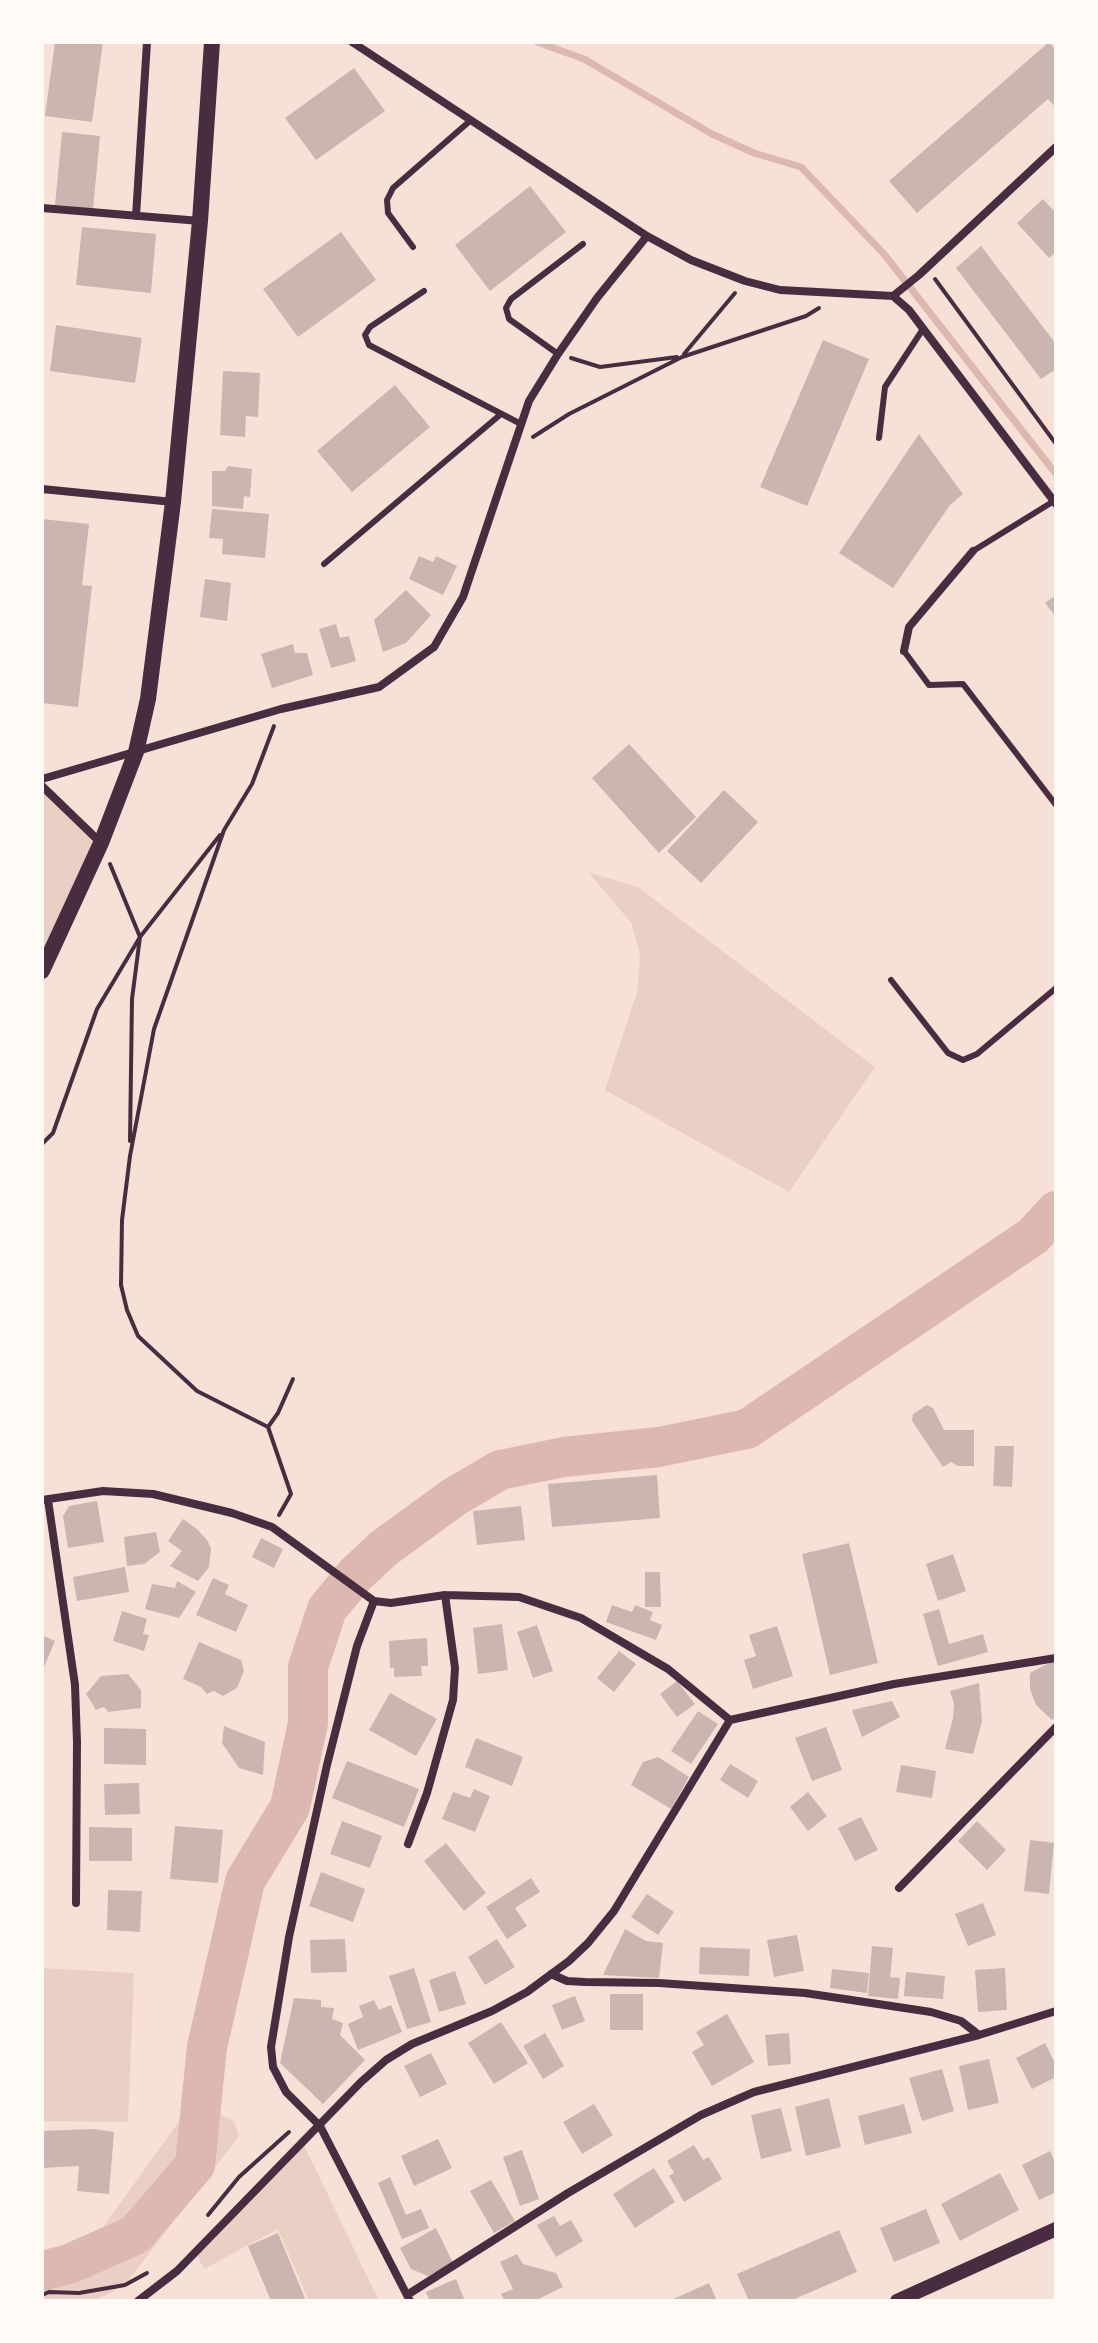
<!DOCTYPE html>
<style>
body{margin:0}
#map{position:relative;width:1098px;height:2343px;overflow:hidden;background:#f7e1d7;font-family:Helvetica,sans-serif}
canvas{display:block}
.frame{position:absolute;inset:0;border:44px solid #fffaf5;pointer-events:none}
</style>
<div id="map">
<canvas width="1098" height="2343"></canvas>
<div class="frame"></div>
</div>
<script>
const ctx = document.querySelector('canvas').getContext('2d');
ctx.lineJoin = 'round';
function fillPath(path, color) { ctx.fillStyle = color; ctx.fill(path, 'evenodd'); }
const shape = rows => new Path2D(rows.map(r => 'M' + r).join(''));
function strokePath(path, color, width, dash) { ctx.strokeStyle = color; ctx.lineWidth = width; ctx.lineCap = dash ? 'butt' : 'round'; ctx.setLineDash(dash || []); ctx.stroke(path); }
fillPath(shape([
 [42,786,101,843,42,971],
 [588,872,638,887,875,1067,789,1192,605,1090,637,992,640,956,632,924],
 [42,1968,134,1973,128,2122,42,2121],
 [193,2102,234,2121,239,2136,125,2285,94,2301,42,2301,42,2256,65,2253,98,2234],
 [303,2143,379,2301,309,2301,278,2229,204,2269,195,2252]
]), '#ebcfc5');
strokePath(shape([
 [537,42,584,59,712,134,754,153,801,167,884,254,1056,474]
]), '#dcb8b0', 7);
strokePath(shape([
 [42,2271,69,2264,135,2235,195,2165,207,2047,245,1881,290,1807,308,1723,308,1667,327,1609,356,1574,384,1548,454,1497,500,1470,564,1457,659,1447,747,1429,1033,1236,1056,1211]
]), '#dcb8b0', 40);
fillPath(shape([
 [55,42,103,42,92,122,45,116],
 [1049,42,1056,50,1056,108,1048,99,917,213,889,181],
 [354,68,385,111,316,160,285,118],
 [62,132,100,136,93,209,55,205],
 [530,186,566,232,490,291,455,245],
 [1043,199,1056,213,1056,252,1049,258,1017,223],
 [82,227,156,234,151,293,76,285],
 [341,232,376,280,298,337,263,289],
 [981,246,1056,344,1056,369,1041,379,956,268],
 [56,325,142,338,135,383,50,371],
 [823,340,869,359,807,506,760,487],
 [223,371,260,373,258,417,246,416,245,437,220,435],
 [395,385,430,427,352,492,317,451],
 [919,434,963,494,950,505,893,588,839,553],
 [228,466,252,469,250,497,244,496,243,509,212,506,212,471,225,471],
 [212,509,269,514,265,558,222,554,223,539,209,538],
 [42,519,89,524,82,585,92,586,78,707,42,703],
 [419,556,433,562,436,556,457,566,443,595,409,579],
 [205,579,231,583,227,621,200,617],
 [406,590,431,615,406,643,383,652,374,620],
 [1056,595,1056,617,1045,603],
 [336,624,340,638,349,636,356,661,331,668,319,629],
 [293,644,295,653,307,653,313,675,272,688,261,654],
 [629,744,696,817,659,853,592,778],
 [724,790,758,822,701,883,667,851],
 [927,1405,933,1408,944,1430,974,1430,974,1466,958,1466,951,1462,943,1467,912,1421,913,1414],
 [995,1446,1014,1446,1012,1487,993,1486],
 [657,1475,660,1518,552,1527,548,1484],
 [97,1501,104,1542,68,1548,63,1516,69,1506],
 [521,1506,525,1540,477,1545,473,1511],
 [183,1519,197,1529,207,1540,211,1548,209,1567,198,1581,170,1566,182,1551,168,1541],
 [156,1532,160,1552,144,1564,127,1566,124,1537],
 [261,1538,283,1549,274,1568,252,1557],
 [849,1543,878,1663,830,1675,802,1554],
 [953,1554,966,1591,938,1601,926,1564],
 [125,1567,129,1592,77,1601,73,1577],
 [645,1572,660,1572,661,1607,645,1607],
 [213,1578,229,1585,225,1594,248,1605,236,1632,196,1615],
 [177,1581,196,1592,179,1618,145,1609,152,1584,175,1588],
 [612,1605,632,1612,635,1605,653,1612,650,1620,662,1625,656,1640,606,1622],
 [939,1609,949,1644,983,1634,988,1652,938,1666,923,1614],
 [122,1611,147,1619,143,1634,149,1635,144,1651,113,1641],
 [502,1624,508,1670,478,1674,473,1628],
 [537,1625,553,1671,533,1678,517,1632],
 [777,1626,793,1676,753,1689,744,1660,756,1656,749,1635],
 [42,1635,55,1641,42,1672],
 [427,1638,428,1666,421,1666,422,1676,394,1677,394,1668,390,1668,389,1641],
 [199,1642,241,1660,244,1671,237,1688,223,1696,214,1691,207,1694,201,1687,183,1679],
 [619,1651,636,1664,614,1692,597,1678],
 [1051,1662,1056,1662,1056,1716,1052,1720,1036,1705,1030,1689,1030,1673],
 [128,1674,141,1690,141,1708,108,1712,104,1707,96,1710,86,1694,101,1676],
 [677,1681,695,1704,677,1717,660,1694],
 [979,1683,982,1722,973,1754,945,1749,953,1718,954,1704,950,1691],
 [390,1693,437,1719,416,1756,369,1730],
 [892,1701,900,1717,862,1737,852,1710],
 [698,1711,718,1724,691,1764,671,1751],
 [224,1726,265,1742,263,1775,239,1768,222,1743],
 [826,1727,842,1770,812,1781,795,1738],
 [104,1728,146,1729,146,1765,104,1764],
 [476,1738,523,1757,512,1786,465,1767],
 [658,1757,689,1777,671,1809,631,1785,643,1762],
 [347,1761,419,1789,404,1827,332,1798],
 [730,1764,758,1781,748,1798,720,1780],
 [901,1765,936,1771,932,1798,896,1792],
 [139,1783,140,1814,105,1815,104,1784],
 [474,1789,490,1796,475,1832,442,1819,453,1792,470,1798],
 [808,1792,827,1816,808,1831,790,1807],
 [861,1817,878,1850,855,1861,838,1828],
 [342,1821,382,1836,370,1868,330,1854],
 [977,1821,1006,1850,987,1870,958,1841],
 [175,1826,223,1830,218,1883,170,1879],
 [89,1827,132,1828,132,1861,89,1861],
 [1030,1840,1054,1843,1049,1894,1024,1891],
 [446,1843,486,1893,464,1911,424,1861],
 [321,1872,365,1889,353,1922,309,1906],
 [531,1878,540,1892,515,1908,527,1926,507,1939,486,1907],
 [108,1890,142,1891,140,1932,107,1930],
 [647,1894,674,1912,658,1935,631,1917],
 [983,1903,996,1935,968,1946,955,1914],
 [625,1929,646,1941,663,1943,659,1978,603,1975],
 [797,1935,804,1971,774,1977,767,1940],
 [345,1939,347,1972,311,1973,310,1940],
 [497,1939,515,1967,485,1985,468,1957],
 [872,1946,893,1948,890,1977,900,1978,898,1999,868,1996],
 [700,1947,750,1949,749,1976,699,1974],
 [414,1968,431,2022,407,2029,389,1976],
 [1005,1968,1007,2010,978,2012,975,1970],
 [832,1969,869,1973,867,1993,830,1988],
 [455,1971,466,2004,439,2012,429,1980],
 [906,1972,945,1976,943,1999,904,1996],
 [610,1994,643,1994,643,2030,610,2030],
 [575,1996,585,2021,562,2030,552,2005],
 [294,1998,321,2000,321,2007,334,2008,332,2019,343,2023,340,2035,365,2060,323,2104,280,2063],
 [374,2000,379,2010,391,2005,402,2032,358,2050,348,2024,363,2017,359,2006],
 [727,2014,754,2062,712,2086,692,2052,704,2045,696,2032],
 [501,2022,528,2063,494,2084,468,2043],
 [545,2033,564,2066,543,2079,523,2046],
 [789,2033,791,2064,768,2066,765,2035],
 [1045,2043,1056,2065,1056,2077,1032,2089,1016,2058],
 [431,2053,447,2084,420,2097,404,2066],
 [989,2059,999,2103,968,2110,959,2066],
 [942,2069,954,2111,922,2121,909,2078],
 [829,2098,841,2147,806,2156,795,2107],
 [594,2104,613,2135,582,2154,563,2122],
 [904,2104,912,2133,865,2145,858,2116],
 [781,2108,792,2151,761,2159,751,2115],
 [94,2129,114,2132,109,2194,77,2191,79,2166,42,2168,42,2131],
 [438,2139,452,2168,414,2186,401,2156],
 [694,2145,703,2160,709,2157,722,2179,684,2202,669,2176,674,2173,667,2161],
 [522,2150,539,2199,520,2206,503,2157],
 [1050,2151,1056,2164,1056,2192,1039,2200,1022,2165],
 [654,2168,675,2202,635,2228,613,2194],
 [1000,2173,1019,2210,960,2241,941,2204],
 [390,2177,406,2215,421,2209,429,2228,402,2239,378,2183],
 [491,2180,515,2221,494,2233,470,2191],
 [926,2209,940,2243,894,2262,880,2228],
 [554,2216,560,2226,571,2220,583,2241,556,2257,537,2225],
 [436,2228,453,2263,428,2276,411,2269,400,2248],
 [839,2230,857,2272,790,2301,749,2301,737,2274],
 [278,2233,306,2301,271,2301,248,2246],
 [517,2254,523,2264,556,2273,563,2287,534,2301,505,2301,501,2294,513,2289,500,2262],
 [456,2279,465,2301,430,2301,426,2292],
 [709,2283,717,2301,669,2301]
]), '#ccb4b1');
strokePath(shape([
 [935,279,1056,444],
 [684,354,735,293],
 [571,358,600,367,677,357],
 [533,437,569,414,682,357,806,316,819,308],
 [274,726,252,784,224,830,154,1029,130,1156,122,1220,121,1285,127,1310,138,1336,197,1391,268,1427,291,1494,279,1515],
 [110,864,140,937,132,999,130,1141],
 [42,1144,53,1133,97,1009,140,937,220,835],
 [268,1427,278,1413,293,1379],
 [208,2215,239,2177,289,2132],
 [42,2295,49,2292,79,2293,125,2285,147,2273]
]), '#4a2c40', 4);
strokePath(shape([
 [413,247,388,213,387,200,393,188,471,120],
 [424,291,370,327,365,335,369,345,521,424],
 [558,354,509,319,506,308,511,299,583,244],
 [879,438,885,387,923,329],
 [973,551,1054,501],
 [324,564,501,414],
 [904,651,929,685,963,684,1056,805],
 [891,980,948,1053,963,1060,977,1054,1056,988]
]), '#4a2c40', 6);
strokePath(shape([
 [352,42,647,236,691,260,745,281,780,290,893,296,909,310,1056,504],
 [42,208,200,221],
 [136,216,147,42],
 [893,296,919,275,1056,147],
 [42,489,173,502],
 [904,651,909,627,973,551],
 [42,779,281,709,379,687,434,647,463,597,529,401,558,354,597,298,647,236],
 [42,786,101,843],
 [42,1500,103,1491,153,1494,232,1513,272,1527,374,1601,391,1603,445,1595,519,1597,581,1618,668,1669,730,1720],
 [48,1500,75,1685,77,1742,76,1903],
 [374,1601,357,1646,327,1765,289,1937,271,2047,273,2067,286,2092,320,2126,410,2301],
 [408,1844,427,1793,453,1700,455,1668,445,1595],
 [899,1888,1056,1727],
 [551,1974,567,1981,585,1982,659,1983,805,1993,931,2012,961,2021,979,2035],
 [407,2295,568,2193,701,2115,754,2092,979,2035,1056,2011],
 [138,2301,177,2271,361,2082,386,2060,412,2044,492,2011,527,1992,569,1961,588,1943,614,1911,730,1720,894,1684,1056,1658]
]), '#4a2c40', 8);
strokePath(shape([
 [897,2301,1056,2229]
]), '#4a2c40', 14);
strokePath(shape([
 [42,971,101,843,136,752,148,699,173,502,200,221,212,42]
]), '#4a2c40', 16);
</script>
